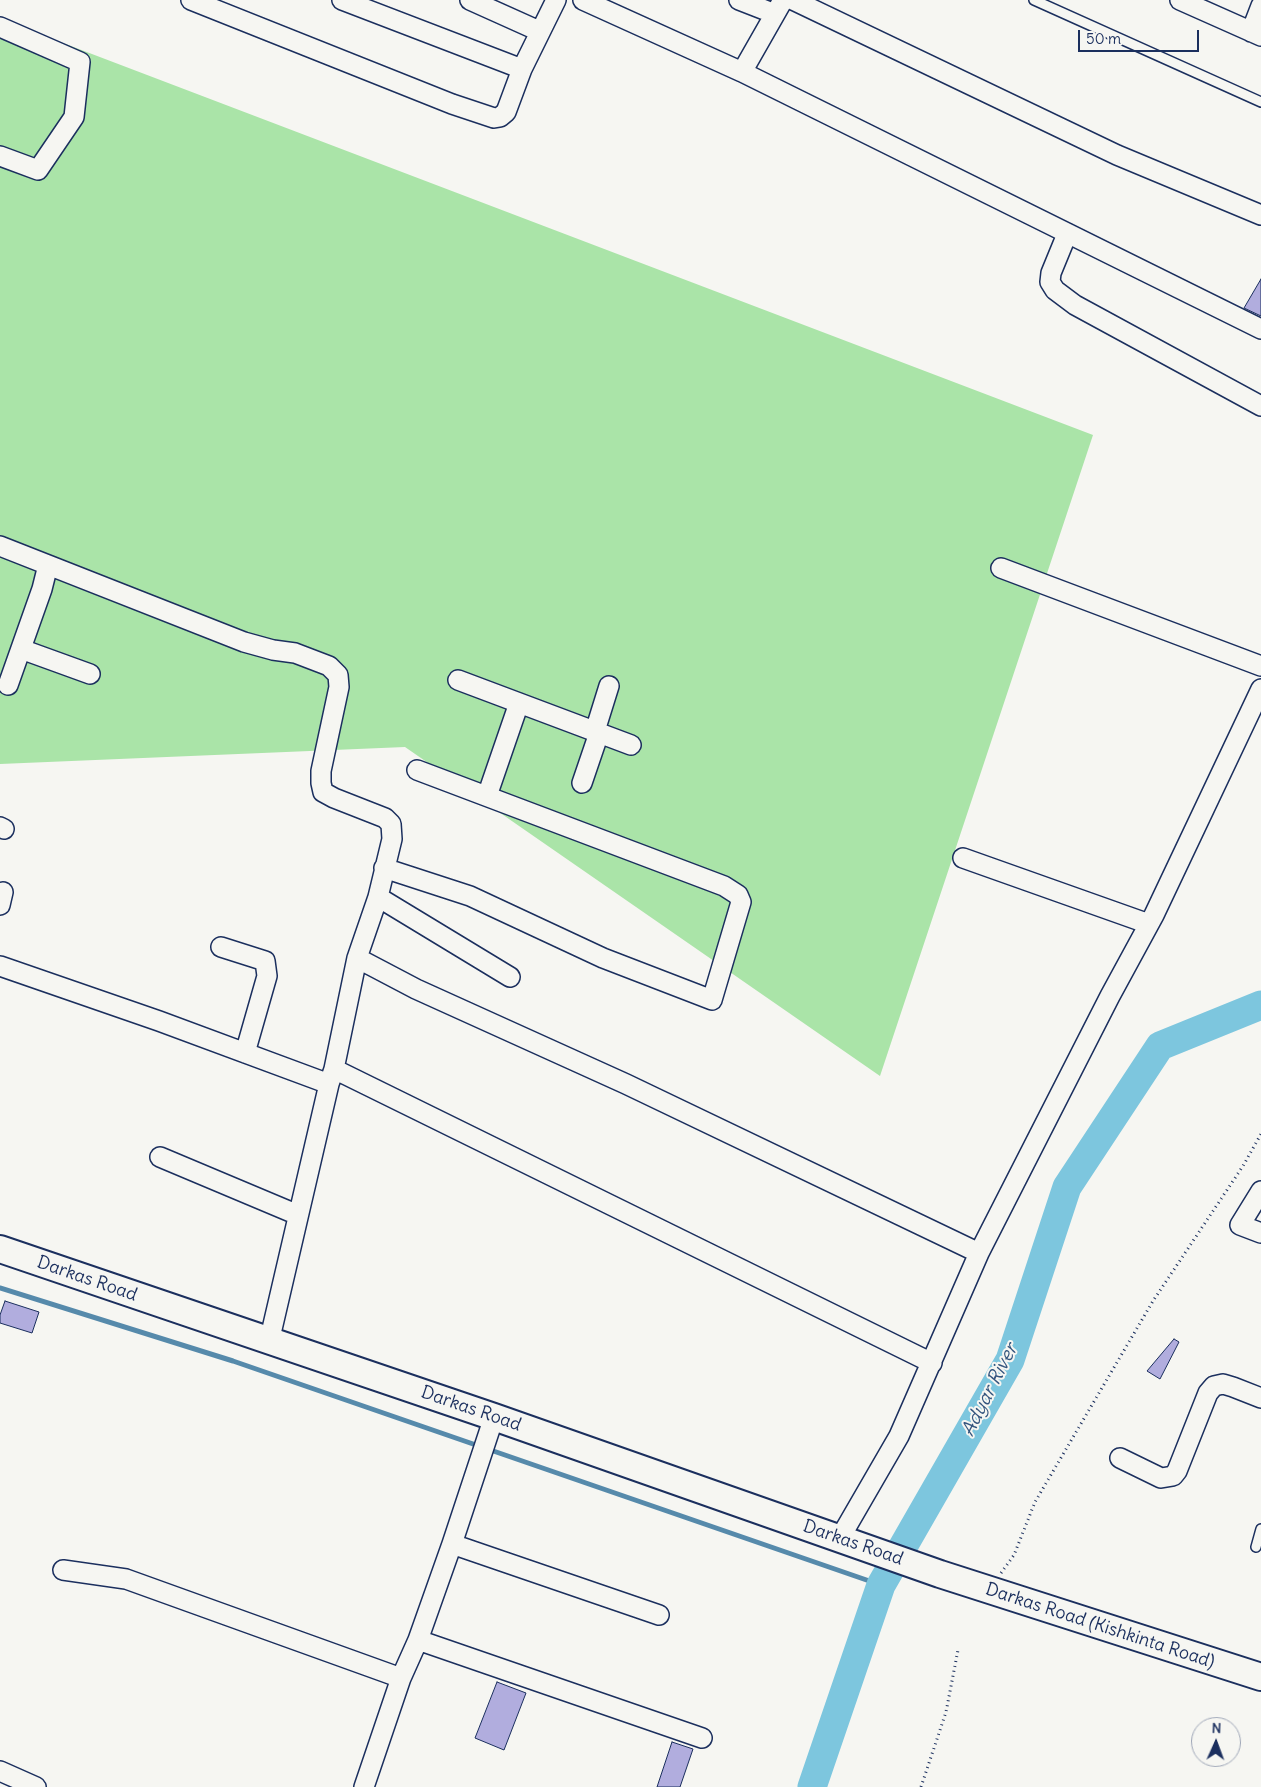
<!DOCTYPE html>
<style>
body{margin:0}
#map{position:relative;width:1261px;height:1787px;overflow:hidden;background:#f6f6f2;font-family:Delius,sans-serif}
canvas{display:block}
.north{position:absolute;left:1191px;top:1717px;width:50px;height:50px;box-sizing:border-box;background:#f6f6f2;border:1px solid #9ea6b7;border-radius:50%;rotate:2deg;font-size:14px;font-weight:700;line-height:20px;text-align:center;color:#1b2f5e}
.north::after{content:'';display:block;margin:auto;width:18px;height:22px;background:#1b2f5e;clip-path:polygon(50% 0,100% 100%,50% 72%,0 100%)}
.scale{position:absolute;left:1078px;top:30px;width:121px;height:22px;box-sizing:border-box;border:2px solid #1b2f5e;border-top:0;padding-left:6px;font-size:15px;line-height:18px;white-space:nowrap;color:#1b2f5e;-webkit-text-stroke:4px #f6f6f2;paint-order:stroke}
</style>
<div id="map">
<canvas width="1261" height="1787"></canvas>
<div class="north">N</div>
<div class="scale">50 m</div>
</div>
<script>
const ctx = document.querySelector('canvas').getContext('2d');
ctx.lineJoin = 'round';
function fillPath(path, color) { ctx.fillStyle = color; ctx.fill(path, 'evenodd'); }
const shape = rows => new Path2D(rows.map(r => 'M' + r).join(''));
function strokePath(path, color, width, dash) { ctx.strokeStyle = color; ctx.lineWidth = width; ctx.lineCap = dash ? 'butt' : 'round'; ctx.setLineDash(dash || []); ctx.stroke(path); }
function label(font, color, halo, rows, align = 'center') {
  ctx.font = font + ' Delius,sans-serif'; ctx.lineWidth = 4; ctx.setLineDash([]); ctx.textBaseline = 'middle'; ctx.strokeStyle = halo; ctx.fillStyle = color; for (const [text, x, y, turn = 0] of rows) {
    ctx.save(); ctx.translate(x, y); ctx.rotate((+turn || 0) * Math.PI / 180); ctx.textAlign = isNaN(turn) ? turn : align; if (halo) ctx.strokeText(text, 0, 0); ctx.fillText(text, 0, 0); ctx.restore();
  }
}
fillPath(shape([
 [0,19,1093,435,880,1076,405,747,0,764]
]), '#aae4a8');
strokePath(shape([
 [0,1288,233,1361,881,1585]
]), '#568aab', 5);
strokePath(shape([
 [812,1787,881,1585,1010,1360,1067,1187,1160,1046,1261,1005]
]), '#7dc6de', 29);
const building = shape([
 [1261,279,1261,316,1244,308,1261,279],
 [5,1301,39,1312,32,1333,0,1323,0,1315,5,1301],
 [1174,1339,1179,1342,1160,1379,1147,1371,1174,1339],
 [497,1682,526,1693,504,1750,475,1738,497,1682],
 [672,1742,693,1749,680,1787,657,1787,672,1742]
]);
fillPath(building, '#b1adde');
strokePath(building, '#1b2f5e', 1);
const lane = shape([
 [1034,0,1261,102],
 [1256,1547,1261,1529]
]);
const street = shape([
 [191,0,452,104,494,118,500,117,506,112,522,69,556,0],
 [342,0,522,69],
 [470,0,539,31],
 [583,0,742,72,1261,329],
 [739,0,775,14],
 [793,0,1117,155,1261,215],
 [1180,0,1261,36],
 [0,27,80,62,74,117,38,170,0,156],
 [1251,32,1261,6],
 [742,72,783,0],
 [1067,234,1051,273,1050,282,1055,290,1075,305,1261,406],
 [0,546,244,642,273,650,295,653,329,666,338,675,339,687,321,771,321,783,323,792,334,798,385,818,391,824,392,839,378,897,357,958,334,1069,329,1084,269,1342],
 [1001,568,1261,666],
 [21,649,90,674],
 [458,680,631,745],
 [8,685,42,589,48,565],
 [595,731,609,686],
 [582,783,599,733],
 [487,796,519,703],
 [0,827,4,829],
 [963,858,1149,924],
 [384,868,470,896,603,958,712,1000,741,902,738,895,724,886,417,770],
 [378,897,510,977],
 [0,905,3,892],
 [221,947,265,961,267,976,245,1053],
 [357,958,416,989,626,1084,979,1253],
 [0,966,159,1021,329,1084],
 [334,1069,932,1363],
 [160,1157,298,1215],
 [1261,1191,1240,1225,1261,1233],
 [1120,1458,1161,1478,1173,1476,1177,1471,1208,1393,1214,1386,1223,1384,1233,1387,1261,1398],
 [840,1538,899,1436,979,1253,1110,996,1154,915,1261,689],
 [452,1544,659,1615],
 [63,1570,126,1579,401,1678],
 [418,1640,702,1738],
 [0,1771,36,1787],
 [364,1787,401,1678,418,1640,452,1544,494,1417]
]);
const secondary = shape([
 [0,1249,494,1417,940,1574,1261,1677]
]);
strokePath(lane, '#1b2f5e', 12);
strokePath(street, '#1b2f5e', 22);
strokePath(secondary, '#1b2f5e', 30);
strokePath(shape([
 [1001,1573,1014,1555,1035,1502,1153,1301,1243,1166,1261,1134],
 [921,1787,946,1712,958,1650]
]), '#1b2f5e', 3, [1, 4]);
strokePath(lane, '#f6f6f2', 9);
strokePath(street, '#f6f6f2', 19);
strokePath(secondary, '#f6f6f2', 26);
label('18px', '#1b2f5e', '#f6f6f2', [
 ["Darkas Road",87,1279,19],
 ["Darkas Road",471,1409,19],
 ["Darkas Road",853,1543,19],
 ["Darkas Road (Kishkinta Road)",1100,1626,18]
]);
label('italic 19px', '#34557e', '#f6f6f2', [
 ["Adyar River",990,1390,-63]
]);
</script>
